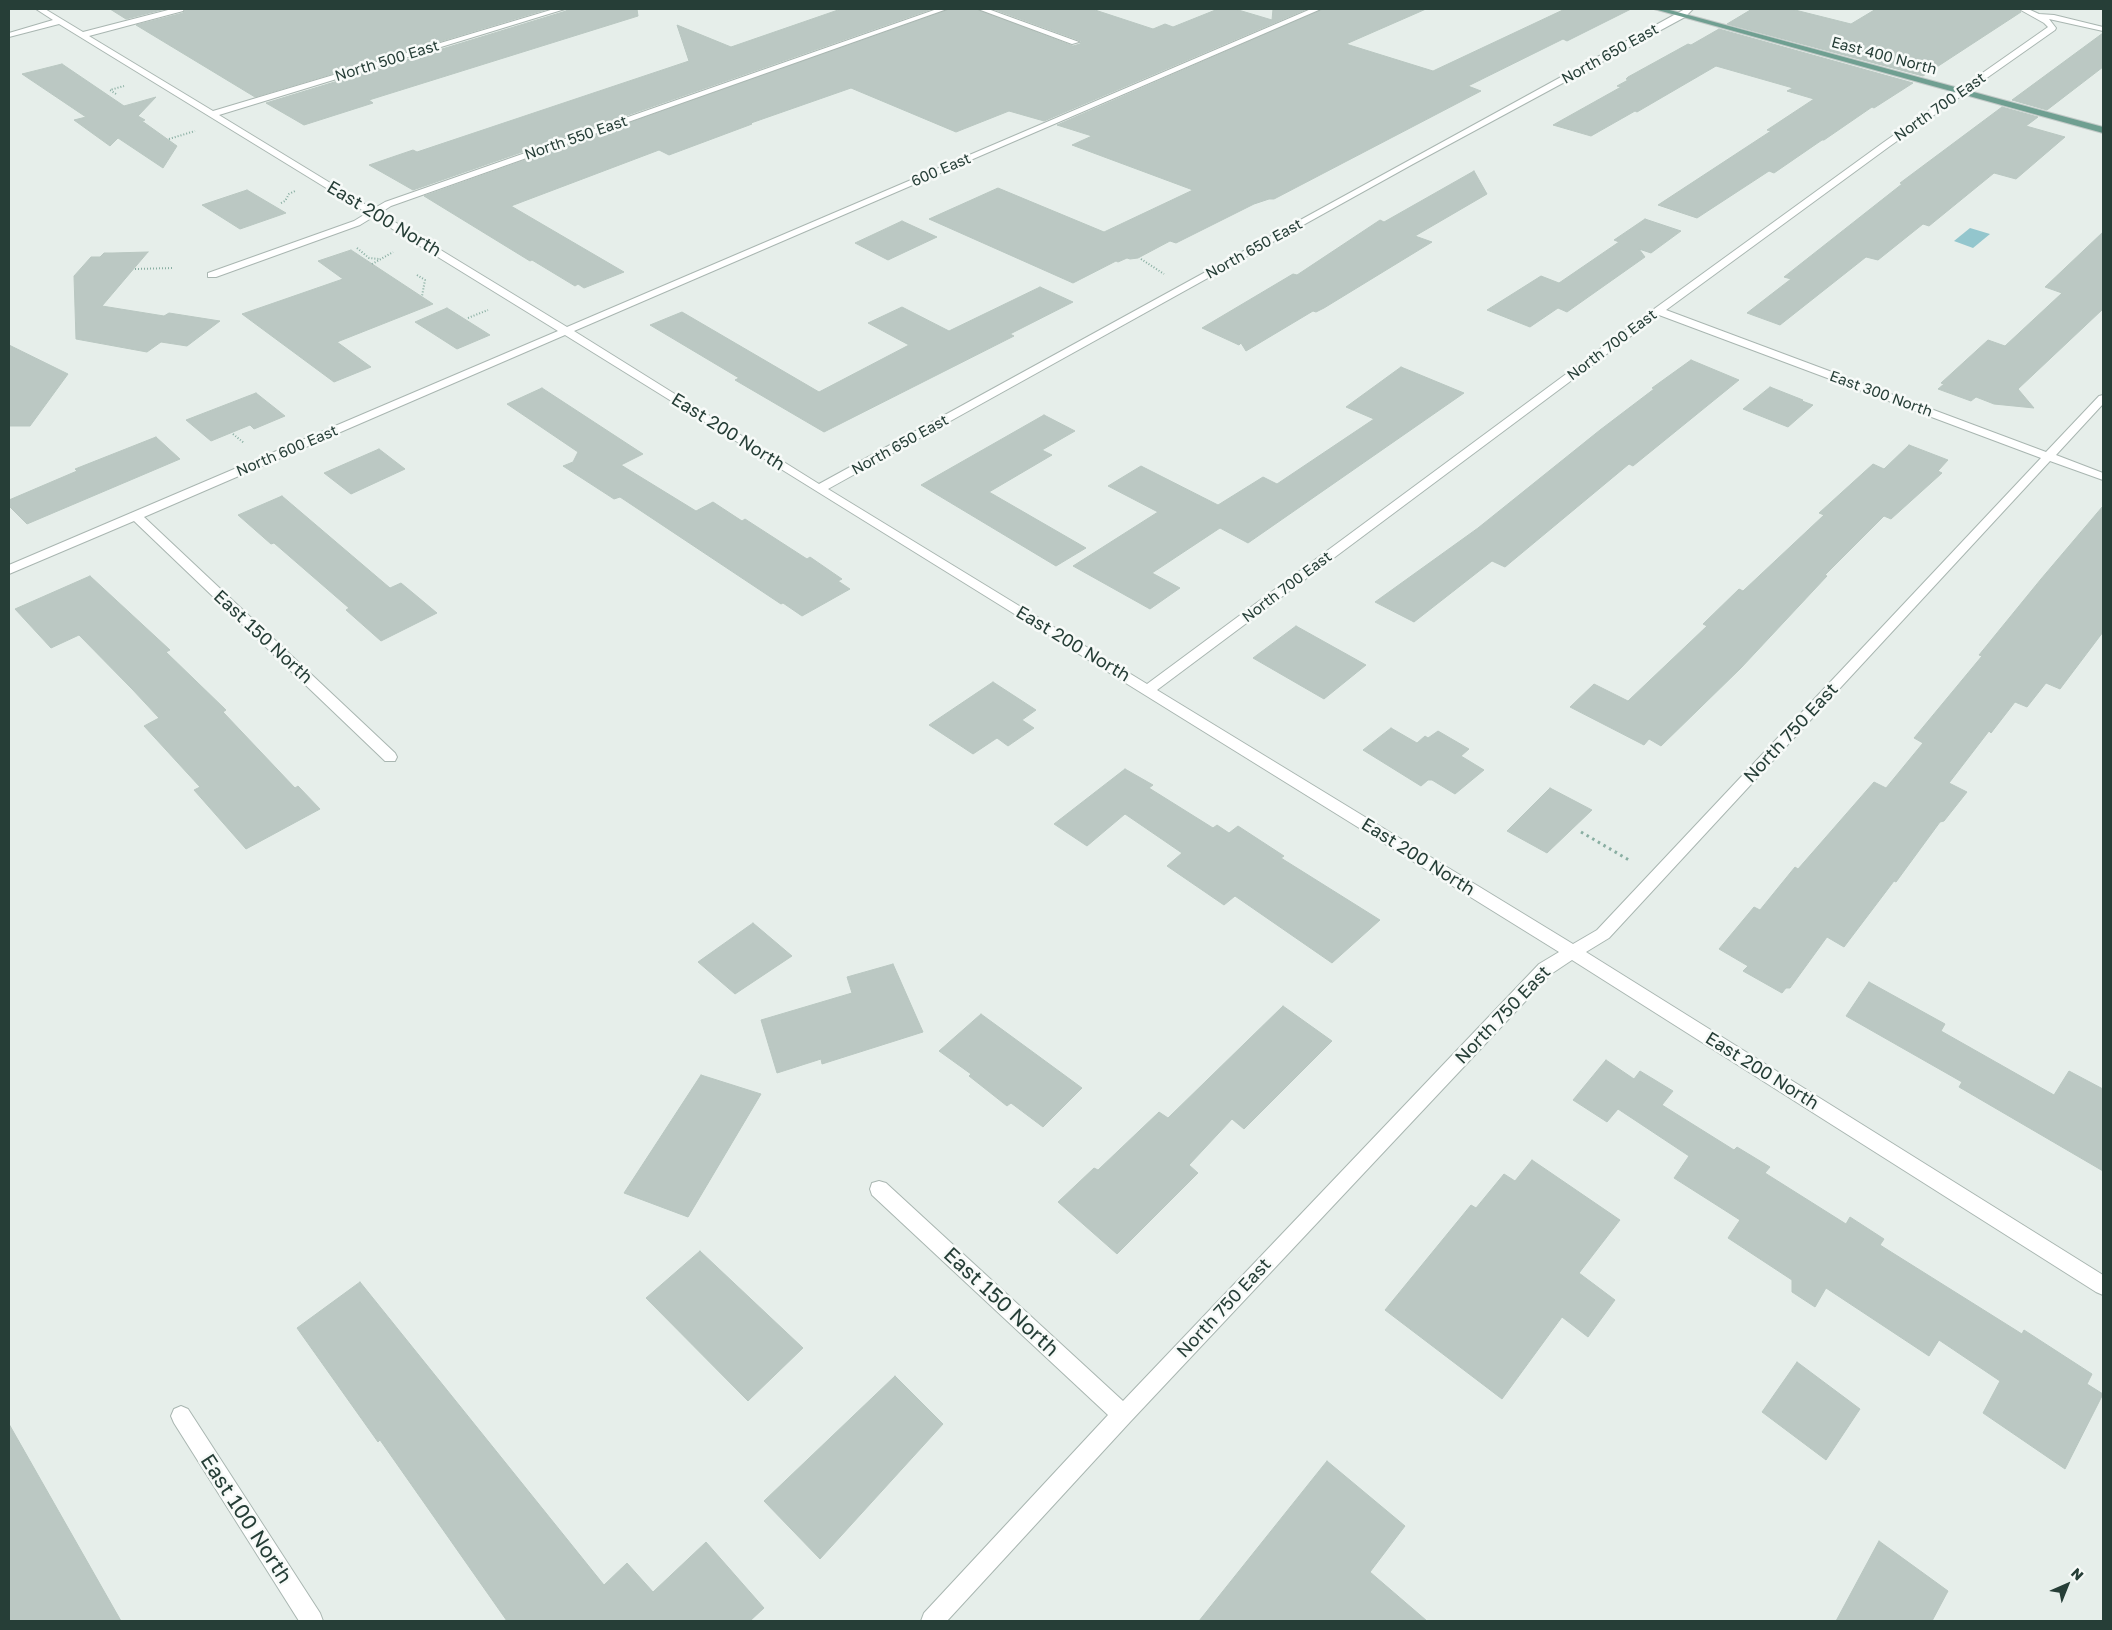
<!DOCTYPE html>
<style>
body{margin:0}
#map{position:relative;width:2112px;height:1630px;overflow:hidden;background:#e6eeea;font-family:"Golos Text",sans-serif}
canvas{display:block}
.frame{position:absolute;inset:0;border:10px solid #263e37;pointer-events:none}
.north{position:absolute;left:2042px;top:1560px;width:50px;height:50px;-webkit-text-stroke:4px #f7faf8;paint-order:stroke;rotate:44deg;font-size:14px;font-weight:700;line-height:20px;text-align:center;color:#263e37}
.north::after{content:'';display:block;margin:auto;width:18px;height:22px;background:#263e37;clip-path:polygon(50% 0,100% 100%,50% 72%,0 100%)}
</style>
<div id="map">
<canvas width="2112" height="1630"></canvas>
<div class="frame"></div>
<div class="north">N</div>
</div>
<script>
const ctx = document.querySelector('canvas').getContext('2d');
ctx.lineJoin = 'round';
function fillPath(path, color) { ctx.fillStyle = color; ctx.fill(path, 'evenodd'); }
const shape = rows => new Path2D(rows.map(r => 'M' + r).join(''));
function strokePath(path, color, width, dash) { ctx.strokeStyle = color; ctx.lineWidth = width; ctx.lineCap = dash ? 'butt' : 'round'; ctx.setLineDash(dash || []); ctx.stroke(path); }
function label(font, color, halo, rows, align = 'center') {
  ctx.font = font + ' "Golos Text",sans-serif'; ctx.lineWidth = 5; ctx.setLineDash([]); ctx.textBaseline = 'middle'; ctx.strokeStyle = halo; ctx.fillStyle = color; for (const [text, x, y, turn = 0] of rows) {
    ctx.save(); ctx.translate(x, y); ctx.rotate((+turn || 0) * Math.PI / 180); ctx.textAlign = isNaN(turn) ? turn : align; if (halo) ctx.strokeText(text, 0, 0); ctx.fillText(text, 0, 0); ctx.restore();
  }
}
fillPath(shape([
 [1970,228,1990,234,1973,248,1954,241]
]), '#93c6cd');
const building = shape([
 [110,9,165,9,126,19,110,9],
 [186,9,548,9,255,97,136,25,183,13,186,9],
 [567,9,637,9,638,16,369,100,373,103,304,125,266,103,566,11,567,9],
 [841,9,932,9,413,190,369,165,413,150,417,152,689,61,677,25,731,47,841,9],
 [949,9,976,9,1073,46,1080,44,1081,41,993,9,1092,9,1153,29,1165,24,1173,27,1218,9,1235,9,1272,20,1273,9,1307,9,1044,121,1009,111,956,132,851,88,751,123,752,124,669,155,659,150,511,206,624,272,584,288,578,284,575,286,532,260,530,261,424,196,949,9],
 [1323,9,1426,9,1346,44,1433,71,1565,9,1631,9,1567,41,1563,39,1468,86,1481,91,1274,199,1269,199,1254,204,1176,243,1170,241,1138,258,1130,259,1127,258,1118,262,1116,261,1073,283,929,219,998,188,1104,232,1193,190,1072,145,1092,136,1057,125,1323,9],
 [1752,9,1791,9,1851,24,1876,9,2017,9,2021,12,1923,76,1727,24,1752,9],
 [1719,29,1913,83,1874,108,1872,107,1824,140,1822,140,1774,173,1769,171,1697,218,1658,205,1771,131,1767,130,1814,99,1787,91,1793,88,1716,66,1637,112,1635,111,1591,136,1553,125,1621,87,1617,86,1628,80,1626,79,1628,77,1688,44,1691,45,1719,29],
 [2103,33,2103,67,2047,110,2012,100,2103,33],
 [62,64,124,106,156,97,138,116,145,120,142,121,177,146,163,168,118,138,110,146,74,120,86,117,22,74,62,64],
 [2002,107,2038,117,2026,126,2065,137,2016,179,1994,173,1929,226,1923,224,1878,260,1866,257,1780,325,1747,313,1791,279,1784,277,1902,184,1900,183,2002,107],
 [1474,171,1487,194,1415,236,1432,242,1324,308,1316,312,1313,311,1246,351,1241,343,1239,345,1202,328,1293,274,1297,275,1380,220,1384,222,1474,171],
 [247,190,286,213,240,229,202,205,247,190],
 [1645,219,1681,231,1651,253,1639,249,1645,257,1567,312,1558,308,1530,327,1487,310,1541,276,1559,283,1619,242,1614,240,1645,219],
 [902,221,937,237,888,260,855,243,902,221],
 [2103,232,2103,309,2018,389,2034,408,1994,404,1976,397,1971,401,1938,389,1944,384,1941,383,1988,340,2005,346,2062,293,2045,287,2103,232],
 [351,250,433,304,337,342,371,367,334,382,242,314,343,279,318,261,351,250],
 [148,252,102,306,164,316,169,313,220,321,187,346,161,342,147,352,76,339,74,276,91,257,100,257,104,253,112,253,148,252],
 [1040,287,1073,302,1010,334,1014,336,824,432,735,380,739,378,650,325,682,312,819,392,909,345,868,323,902,307,949,331,1040,287],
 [447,308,490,335,457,349,415,322,447,308],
 [9,345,68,374,30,426,9,426,9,345],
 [1691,360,1739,380,1633,466,1629,464,1505,567,1492,561,1414,622,1375,602,1478,528,1600,430,1654,389,1652,388,1691,360],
 [1401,367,1464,393,1248,543,1220,528,1152,573,1180,588,1150,609,1073,566,1158,512,1108,486,1141,466,1218,505,1263,477,1277,484,1374,419,1346,407,1401,367],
 [1770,387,1803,400,1802,401,1813,405,1788,427,1743,409,1770,387],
 [542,388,643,454,621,465,696,511,713,502,742,521,745,519,807,559,810,557,842,579,838,581,850,589,802,616,783,603,781,604,620,497,614,499,563,466,573,462,578,452,507,404,542,388],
 [256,393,285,416,254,429,250,425,211,441,186,420,256,393],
 [1044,415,1075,431,1042,450,1052,455,989,492,1086,548,1056,566,921,485,1044,415],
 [156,437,180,459,27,524,9,506,9,500,77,471,75,469,156,437],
 [1909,445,1948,460,1938,471,1942,473,1891,519,1884,516,1825,575,1827,576,1741,668,1661,746,1649,739,1644,745,1570,707,1594,684,1628,701,1707,626,1703,624,1739,589,1743,591,1824,515,1819,513,1873,464,1884,469,1909,445],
 [379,449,405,469,351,494,324,473,379,449],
 [282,496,390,588,401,583,437,613,381,641,346,610,349,608,274,543,271,544,238,515,282,496],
 [2103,506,2103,632,2060,689,2046,683,2027,707,2015,702,1991,733,1989,731,1949,783,1967,792,1944,821,1940,822,1896,882,1894,881,1844,947,1827,937,1790,988,1786,988,1782,993,1743,971,1748,966,1719,949,1754,907,1760,910,1795,867,1798,869,1874,782,1886,788,1923,743,1914,738,1982,656,1979,655,2041,579,2103,506],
 [90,576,170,650,166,652,226,710,223,712,295,788,298,786,320,809,246,849,194,790,200,787,144,726,159,718,132,689,79,635,51,648,15,609,90,576],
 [1296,626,1366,665,1324,699,1253,658,1296,626],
 [993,682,1036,710,1022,720,1034,728,1008,746,997,738,973,754,929,725,993,682],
 [1391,728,1417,743,1425,736,1428,738,1438,731,1469,749,1461,756,1484,770,1455,794,1432,780,1428,780,1421,786,1363,750,1391,728],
 [1125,769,1153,785,1149,788,1213,828,1217,825,1229,833,1238,826,1284,856,1281,858,1380,920,1332,963,1235,896,1224,905,1167,866,1182,853,1125,814,1087,846,1054,824,1125,769],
 [1550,788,1592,810,1547,853,1507,831,1550,788],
 [753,923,792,956,735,994,698,962,753,923],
 [893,964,923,1032,822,1064,821,1059,777,1073,761,1020,852,993,847,977,893,964],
 [1869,982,1945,1024,1941,1031,2054,1095,2069,1071,2103,1089,2103,1171,1959,1087,1962,1082,1846,1016,1869,982],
 [1283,1006,1332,1041,1244,1129,1232,1119,1189,1165,1198,1173,1117,1254,1058,1202,1094,1168,1098,1170,1159,1112,1168,1118,1283,1006],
 [981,1014,1082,1088,1043,1127,1011,1103,1007,1106,969,1076,971,1074,939,1051,981,1014],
 [1606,1060,1634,1079,1640,1071,1673,1091,1662,1105,1734,1150,1737,1147,1770,1167,1765,1173,1846,1224,1850,1217,1884,1239,1880,1245,2022,1334,2024,1330,2092,1374,2087,1384,2103,1394,2065,1469,1983,1413,2000,1381,1939,1340,1929,1356,1826,1288,1815,1307,1792,1292,1792,1280,1728,1238,1740,1220,1674,1178,1689,1156,1618,1109,1607,1122,1573,1100,1606,1060],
 [701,1075,761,1094,688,1217,624,1193,701,1075],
 [1532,1160,1620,1220,1579,1273,1615,1300,1588,1337,1562,1317,1502,1399,1385,1310,1471,1205,1476,1208,1504,1174,1515,1181,1532,1160],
 [700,1251,803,1348,748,1401,646,1298,700,1251],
 [360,1282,604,1585,627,1563,653,1592,706,1542,764,1608,750,1621,507,1621,380,1440,378,1442,297,1328,360,1282],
 [1797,1362,1860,1409,1826,1460,1762,1412,1797,1362],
 [895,1376,943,1424,820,1559,764,1501,895,1376],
 [9,1424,121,1621,9,1621,9,1424],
 [1327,1461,1405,1526,1370,1572,1427,1621,1199,1621,1327,1461],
 [1879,1541,1948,1591,1932,1621,1836,1621,1879,1541]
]);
fillPath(building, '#bbc8c3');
strokePath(building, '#b9c7c1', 1);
const minor = shape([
 [36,9,45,9,83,32,172,9,184,9,183,11,89,36,213,111,554,9,565,9,219,115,373,209,385,202,937,9,947,9,391,206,380,213,567,327,1311,9,1321,9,574,331,819,484,1685,9,1693,9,1685,17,1413,164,828,489,1147,684,1654,309,1884,142,2048,27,2044,23,2019,9,2028,9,2039,14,2054,15,2103,27,2103,31,2049,19,2056,28,2055,30,1890,146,1666,310,2046,452,2099,396,2103,395,2103,404,2056,455,2103,473,2103,480,2050,461,1609,938,1586,952,2103,1275,2103,1295,2096,1292,1572,960,1551,974,1130,1422,947,1621,921,1621,924,1613,1108,1415,872,1195,870,1189,872,1183,879,1181,886,1183,1123,1401,1539,964,1559,952,565,335,144,517,395,753,397,757,395,761,385,761,134,521,9,574,9,565,558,331,373,217,360,225,216,277,208,277,208,273,354,221,367,213,59,24,9,37,9,33,53,20,36,9],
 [1659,315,2041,458,1597,930,1573,944,1157,690,1659,315],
 [978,9,988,9,1079,42,1072,44,978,9],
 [181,1406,188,1409,320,1613,323,1621,299,1621,174,1423,171,1416,174,1409,181,1406]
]);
const major = shape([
 [1654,9,1666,9,2103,127,2103,133,1654,9]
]);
strokePath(minor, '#a9b6b1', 2);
strokePath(major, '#c2c9c7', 2);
strokePath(shape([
 [116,94,110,90,124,86],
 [169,139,195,131],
 [281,203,285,201,289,194,295,191],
 [357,248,369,258,379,259],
 [1141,259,1164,274],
 [372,264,393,252],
 [135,269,173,268],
 [417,275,425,280,422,296],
 [468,318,488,310],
 [233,434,244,443]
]), '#89aea2', 2, [1, 2]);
strokePath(shape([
 [1581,832,1629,860]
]), '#89aea2', 3, [2.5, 4]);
fillPath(minor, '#fff');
fillPath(major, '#6f9f91');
label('15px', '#263e37', '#f7faf8', [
 ["North 650 East",1610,54,-29],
 ["East 400 North",1884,56,15],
 ["North 500 East",387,61,-17],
 ["North 700 East",1940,107,-35],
 ["North 550 East",576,138,-19],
 ["600 East",941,170,-23],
 ["North 650 East",1254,249,-29],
 ["North 700 East",1612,345,-37],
 ["East 300 North",1881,394,20],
 ["North 650 East",900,445,-29],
 ["North 600 East",287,451,-23],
 ["North 700 East",1287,587,-37]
]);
label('18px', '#263e37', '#f7faf8', [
 ["East 200 North",384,219,31],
 ["East 200 North",728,432,32],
 ["East 150 North",263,637,43],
 ["East 200 North",1073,644,31],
 ["North 750 East",1791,733,-47],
 ["East 200 North",1418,857,32],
 ["North 750 East",1503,1015,-46],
 ["East 200 North",1762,1071,32],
 ["North 750 East",1224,1308,-47]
]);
label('21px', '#263e37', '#f7faf8', [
 ["East 150 North",1001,1302,43],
 ["East 100 North",246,1519,57]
]);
</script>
